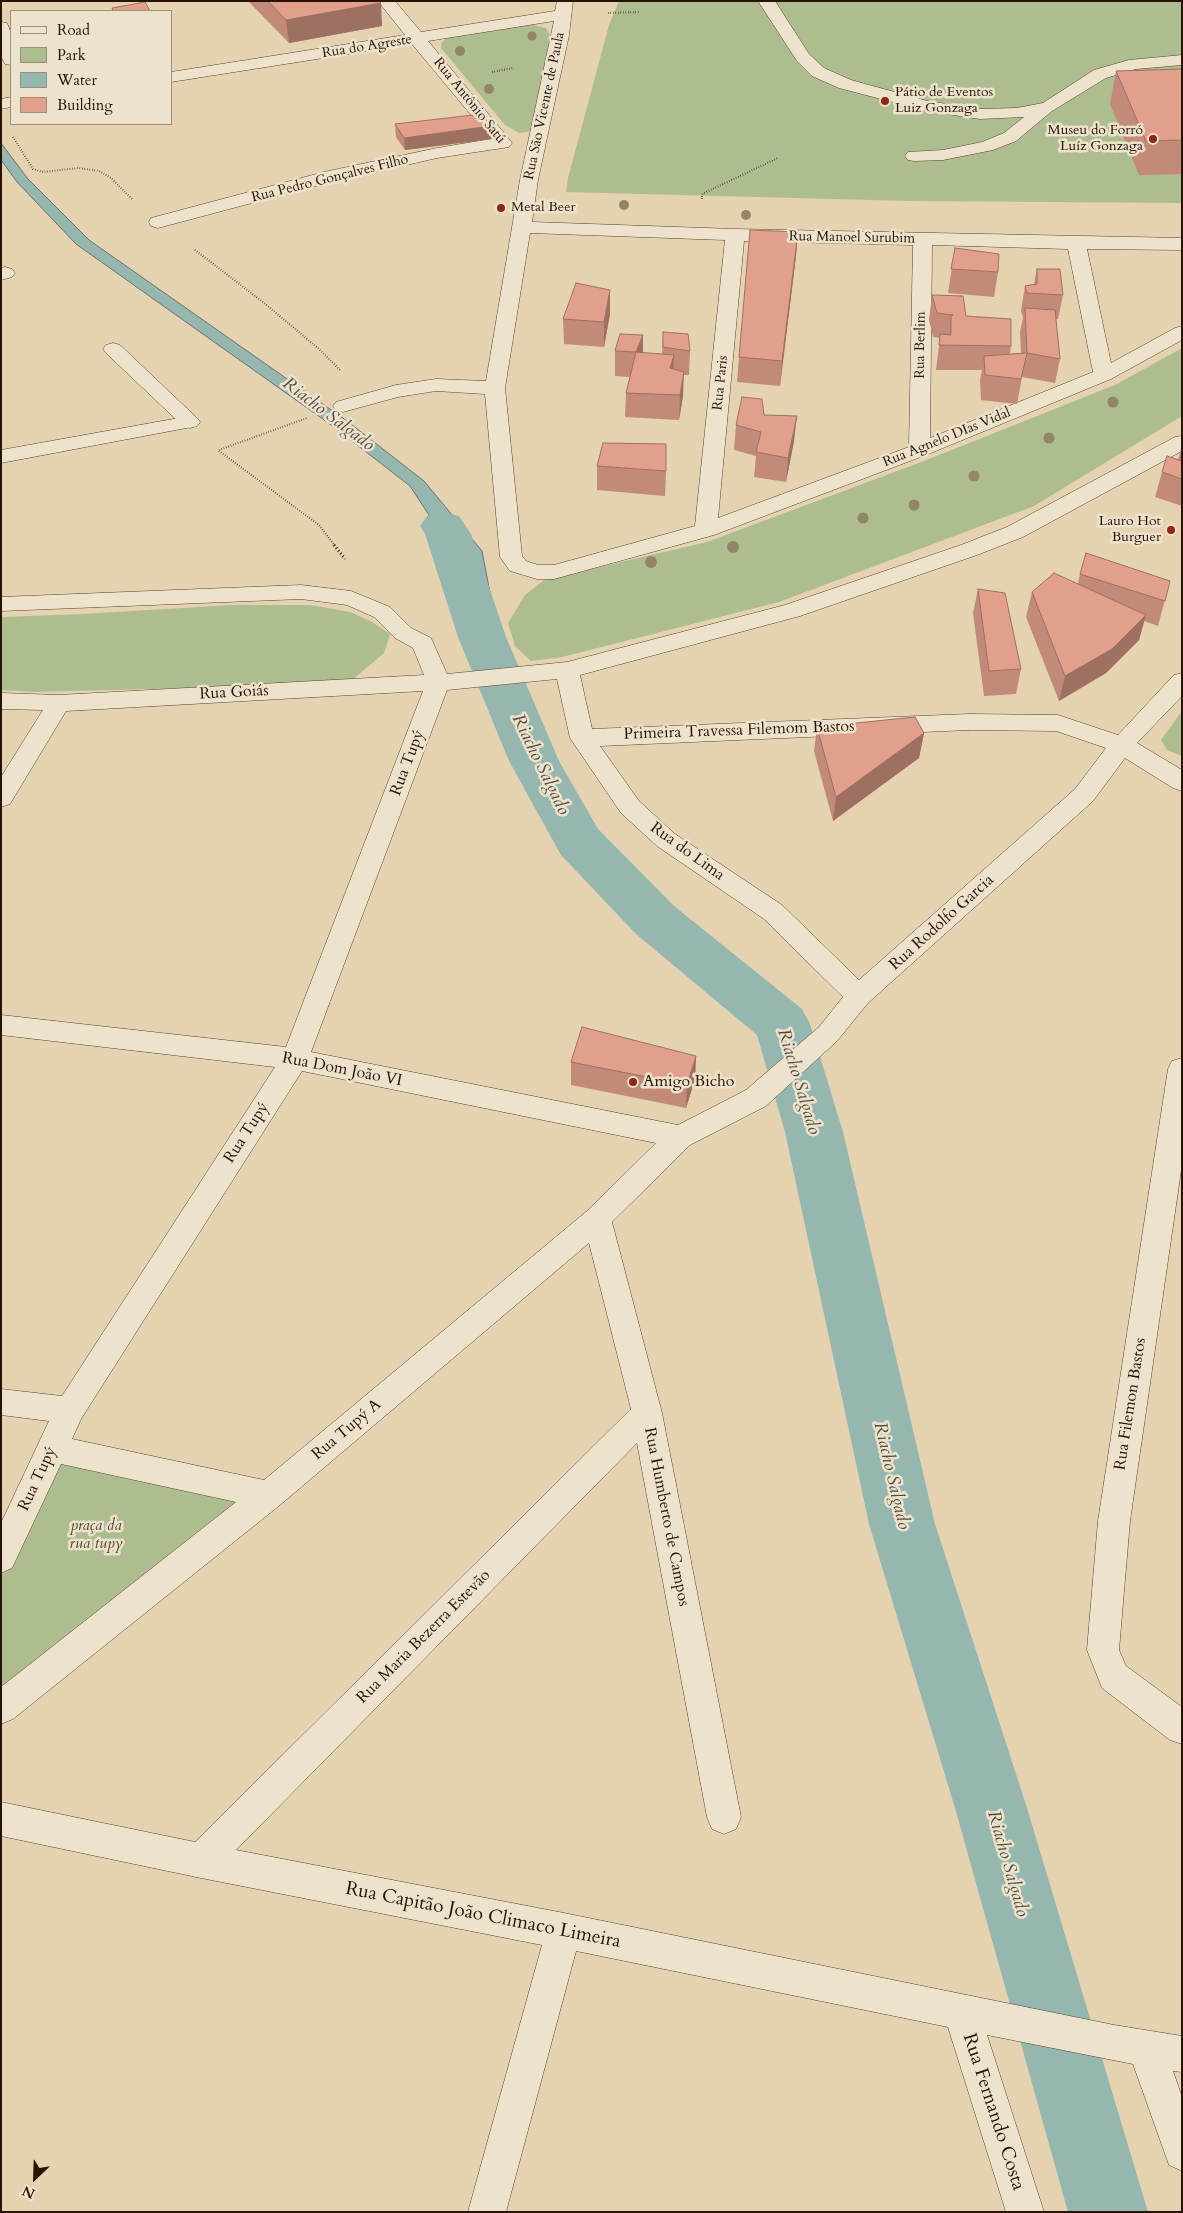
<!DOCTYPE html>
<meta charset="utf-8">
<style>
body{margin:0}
#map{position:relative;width:1183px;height:2213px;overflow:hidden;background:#e4d2b0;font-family:Cardo,serif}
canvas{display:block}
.frame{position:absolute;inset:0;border:2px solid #281303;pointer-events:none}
.legend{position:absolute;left:10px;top:10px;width:162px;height:115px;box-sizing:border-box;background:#ede2cc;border:1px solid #9e8f7c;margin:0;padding:6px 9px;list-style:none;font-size:15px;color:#281303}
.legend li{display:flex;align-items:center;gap:10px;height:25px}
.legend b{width:25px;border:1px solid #9e8f7c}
.north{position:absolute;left:10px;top:2153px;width:50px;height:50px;-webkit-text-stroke:4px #ede2cc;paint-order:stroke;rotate:204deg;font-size:14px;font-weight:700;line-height:20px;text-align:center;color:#281303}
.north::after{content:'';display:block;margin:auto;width:18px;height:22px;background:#281303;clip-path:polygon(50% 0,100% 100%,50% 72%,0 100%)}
</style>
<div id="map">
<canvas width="1183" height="2213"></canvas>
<div class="frame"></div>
<ul class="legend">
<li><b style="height:6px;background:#ede2cc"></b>Road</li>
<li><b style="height:14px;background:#aebd90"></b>Park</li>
<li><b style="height:14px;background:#95b7af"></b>Water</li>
<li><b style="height:14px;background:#e2a08c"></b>Building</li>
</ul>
<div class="north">N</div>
</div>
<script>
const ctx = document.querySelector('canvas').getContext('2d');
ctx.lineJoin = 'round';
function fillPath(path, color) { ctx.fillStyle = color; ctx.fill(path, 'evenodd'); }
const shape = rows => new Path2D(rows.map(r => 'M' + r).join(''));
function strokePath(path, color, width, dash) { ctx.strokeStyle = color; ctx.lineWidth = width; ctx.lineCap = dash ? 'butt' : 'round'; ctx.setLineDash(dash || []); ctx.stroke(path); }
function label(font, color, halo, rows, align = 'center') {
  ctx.font = font + ' Cardo,serif'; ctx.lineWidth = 5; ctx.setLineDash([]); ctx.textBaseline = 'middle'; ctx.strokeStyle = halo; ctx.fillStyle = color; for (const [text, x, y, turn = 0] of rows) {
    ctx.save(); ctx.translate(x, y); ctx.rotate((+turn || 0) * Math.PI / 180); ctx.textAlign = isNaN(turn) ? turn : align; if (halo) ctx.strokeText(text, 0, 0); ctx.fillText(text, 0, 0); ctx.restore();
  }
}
fillPath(shape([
 [619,1,1182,1,1182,203,910,201,566,192,568,178,609,25],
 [519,22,546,28,550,36,534,127,528,132,519,133,505,125,441,48,442,42,450,34],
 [1182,348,1182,416,1034,506,779,602,562,657,531,661,515,646,508,623,525,595,544,580,707,542,924,461,1115,385],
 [232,605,311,605,350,612,372,622,390,634,384,653,351,681,310,685,34,692,1,690,1,617,83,614],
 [1182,711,1182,756,1167,750,1161,740],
 [52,1448,269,1495,1,1708,1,1558]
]), '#aebd90');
const water = shape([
 [1,143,28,179,89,240,347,421,424,481,482,551,491,598,462,602,444,538,410,486,334,427,76,244,17,182,1,160,1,143]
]);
fillPath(water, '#95b7af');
strokePath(water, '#69756a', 1);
fillPath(shape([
 [443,512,459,516,471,534,506,637,559,761,598,829,674,906,802,1009,810,1024,843,1132,935,1524,1027,1808,1148,2212,1068,2212,955,1808,869,1524,785,1132,757,1035,636,934,561,855,509,761,458,637,425,534,420,526,427,516,443,512]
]), '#95b7af');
const lane = shape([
 [758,1,775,1,809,54,824,68,851,80,927,101,980,109,1017,108,1043,103,1094,70,1129,60,1182,55,1182,65,1136,69,1106,78,1052,111,1016,141,993,150,943,160,914,161,908,160,905,156,908,152,943,150,982,142,1004,133,1024,117,980,119,927,111,839,88,812,76,797,61,758,1],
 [113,343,120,345,197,418,200,422,197,426,190,428,183,426,106,353,103,349,106,345,113,343]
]);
const street = shape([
 [378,1,395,1,421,32,555,11,557,1,573,1,569,35,538,180,532,222,735,229,1182,238,1182,250,1087,249,1111,363,1175,328,1182,326,1182,340,1111,379,926,455,714,535,554,579,537,579,510,571,500,557,485,394,436,391,398,397,343,412,336,410,333,406,336,402,396,385,436,379,486,381,520,180,554,21,428,41,509,139,512,143,509,147,437,158,327,183,158,228,151,226,149,222,151,218,324,172,437,148,491,139,412,44,171,82,171,72,405,35,378,1],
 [530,233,725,240,695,526,554,565,538,565,526,561,522,556,505,388,530,233],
 [744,241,913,245,909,447,718,518,744,241],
 [932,245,1068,249,1093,372,930,438,932,245],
 [1,22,7,23,11,33,11,65,5,64,1,56,1,22],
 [11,97,11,107,1,109,1,99,11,97],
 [5,267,12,269,15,273,12,277,1,280,1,268,5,267],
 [190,416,197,418,200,422,197,426,1,463,1,450,190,416],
 [1182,436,1182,451,1023,537,977,555,800,616,580,675,592,729,969,714,1058,715,1118,735,1174,675,1182,673,1182,696,1137,743,1182,770,1182,791,1173,788,1125,758,1093,801,868,1003,837,1041,766,1106,690,1145,612,1222,662,1413,741,1817,736,1829,724,1834,712,1829,707,1817,637,1443,236,1850,564,1913,1114,2025,1182,2036,1182,2072,1173,2071,1182,2097,1182,2171,1169,2165,1133,2064,987,2035,1044,2212,1006,2212,948,2027,576,1951,506,2212,468,2212,542,1945,201,1878,1,1836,1,1802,195,1842,631,1409,589,1243,280,1505,13,1719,1,1724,1,1687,236,1502,61,1464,12,1568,1,1573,1,1523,49,1421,1,1415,1,1389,62,1396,275,1067,1,1035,1,1015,286,1047,423,691,66,711,10,804,1,807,1,777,43,710,1,709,1,693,59,695,424,675,413,648,395,638,374,617,347,605,301,599,1,611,1,597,301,585,351,591,390,607,411,628,431,638,447,674,567,662,785,605,961,545,1007,527,1175,437,1182,436],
 [557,679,570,738,621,813,657,846,764,919,843,997,819,1027,746,1090,678,1125,311,1052,447,690,557,679],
 [969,730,1056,731,1106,748,1075,789,859,980,782,905,675,834,639,801,600,746,969,730],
 [302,1071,656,1143,587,1211,264,1480,72,1439,81,1419,302,1071],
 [1182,1058,1182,1164,1130,1521,1119,1650,1126,1666,1182,1707,1182,1744,1170,1740,1102,1688,1087,1650,1098,1521,1168,1069,1172,1061,1182,1058]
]);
strokePath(lane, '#57432e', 1);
strokePath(street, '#57432e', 1);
strokePath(shape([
 [608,13,639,12],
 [492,72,513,68],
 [13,137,33,169,43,172,78,168,99,171,111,178,132,199],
 [702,199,702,194,778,158],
 [195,250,263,302,319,349,340,370],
 [219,450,307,418],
 [219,451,319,525,335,546]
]), '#281303', 2, [0.5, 2]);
strokePath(shape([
 [334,545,345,559]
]), '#281303', 3, [1, 2.5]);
fillPath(lane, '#ede2cc');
fillPath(street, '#ede2cc');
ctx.fillStyle = '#938568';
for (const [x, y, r] of [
 [532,36,4.5],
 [460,51,5],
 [489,89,5],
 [624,205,5],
 [746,215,5],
 [1113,402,5.5],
 [1049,438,5.5],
 [974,476,5.5],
 [914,505,5.5],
 [863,518,5.5],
 [733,547,6],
 [651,562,6]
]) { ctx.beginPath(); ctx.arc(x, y, r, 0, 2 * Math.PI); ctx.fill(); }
fillPath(shape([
 [248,1,379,1,382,26,289,43],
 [1182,69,1182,174,1139,175,1110,104,1116,71],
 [395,124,491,126,492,139,405,150,396,137],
 [798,232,796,256,780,386,737,382,739,357],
 [955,248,998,272,994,297,948,293],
 [1037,269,1063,295,1058,319,1056,319,1060,359,1055,383,1022,377,1017,404,981,400,980,380,982,370,936,370,940,338,933,337,929,320,932,295,1011,346,1010,354,1021,353,1020,332,1023,318,1021,311,1025,286,1034,284],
 [610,290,610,314,604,347,564,344,563,319],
 [663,332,690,351,689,375,683,375,683,396,679,420,625,417,626,393,630,377,615,376,615,351,643,335,643,353,662,354],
 [764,415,794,441,786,482,754,477,756,456,734,450,736,425],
 [1182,445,1182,506,1155,497,1162,472,1178,460],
 [597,466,666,471,665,496,597,490],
 [1080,574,1170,581,1158,626,1144,621,1139,640,1106,673,1059,701,1026,617,1032,592,1078,584],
 [978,589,1021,669,1016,694,984,696,973,613],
 [817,727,924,733,919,758,833,821,814,751],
 [696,1056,695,1079,686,1108,571,1085,571,1062]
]), '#c28a78');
fillPath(shape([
 [381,3,382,26,289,43,286,20],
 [491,126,492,139,405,150,404,138],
 [798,232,796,256,780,386,782,361],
 [610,290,610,314,604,347,604,322],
 [643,335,643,360,636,352],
 [674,355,673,379,670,368],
 [684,372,683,396,679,420,680,395],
 [797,416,794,441,786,482,788,458],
 [1146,615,1139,640,1106,673,1059,701,1065,676],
 [924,733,919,758,833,821,836,797],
 [696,1056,695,1079,686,1108,687,1085]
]), '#9e7062');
const building = shape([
 [268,1,379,1,381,3,286,20,268,1],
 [145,2,150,11,113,11,112,8,145,2],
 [1182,69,1182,140,1146,141,1116,71,1182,69],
 [482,114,491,126,404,138,395,124,482,114],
 [750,230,798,232,782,361,739,357,750,230],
 [955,248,999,254,998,272,951,269,955,248],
 [1037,269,1060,269,1063,295,1027,293,1025,286,1037,284,1037,269],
 [576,283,610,290,604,322,563,319,576,283],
 [932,295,963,296,966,316,1011,319,1011,346,939,345,940,334,951,335,951,316,953,315,937,313,932,295],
 [1025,308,1055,310,1060,359,1027,353,1025,308],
 [663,332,688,334,690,351,663,347,663,332],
 [620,334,643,335,636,352,615,351,620,334],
 [636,352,674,355,670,368,684,372,680,395,626,393,636,352],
 [1027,353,1021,379,985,375,984,356,1027,353],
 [742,397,762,399,764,415,797,416,788,458,756,452,761,432,736,425,742,397],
 [603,443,666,444,666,471,597,466,603,443],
 [1167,456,1182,461,1182,479,1162,472,1167,456],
 [1086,553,1170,581,1165,601,1080,574,1086,553],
 [1054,573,1146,615,1112,649,1065,676,1032,592,1054,573],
 [978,589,1005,593,1021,669,989,671,978,589],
 [915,717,924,733,836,797,817,727,915,717],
 [582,1027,696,1056,687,1085,571,1062,582,1027]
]);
fillPath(building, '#e2a08c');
strokePath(building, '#9e7062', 1);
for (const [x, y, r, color] of [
 [885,101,5,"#8f2418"],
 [1153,139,5,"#8f2418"],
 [501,208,5,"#8f2418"],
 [1171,530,5,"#8f2418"],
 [633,1082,5,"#8f2418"]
]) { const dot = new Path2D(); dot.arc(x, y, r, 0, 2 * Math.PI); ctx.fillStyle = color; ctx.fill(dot); strokePath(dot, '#ede2cc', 2); }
label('14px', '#281303', '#ede2cc', [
 ["Rua do Agreste",367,47,-9],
 ["Rua Antônio Satú",469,101,51],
 ["Rua São Vicente de Paula",545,106,-78],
 ["Rua Pedro Gonçalves Filho",330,179,-14],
 ["Rua Manoel Surubim",852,238,1],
 ["Rua Berlim",921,345,-89],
 ["Rua Paris",721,383,-84],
 ["Rua Agnelo DIas Vidal",947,438,-22]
]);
label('14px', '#281303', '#ede2cc', [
 ["Pátio de Eventos",895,93],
 ["Luiz Gonzaga",895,109],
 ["Museu do Forró",1143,131,"right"],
 ["Luíz Gonzaga",1143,147,"right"],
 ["Metal Beer",511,208],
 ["Lauro Hot",1161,522,"right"],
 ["Burguer",1161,538,"right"]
], 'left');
label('16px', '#281303', '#ede2cc', [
 ["Rua Goiás",234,693,-3],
 ["Primeira Travessa Filemom Bastos",739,731,-2],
 ["Rua Tupý",408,763,-69],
 ["Rua do Lima",687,852,36],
 ["Rua Rodolfo Garcia",942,923,-42],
 ["Rua Dom João VI",342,1070,11],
 ["Rua Tupý",247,1133,-57],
 ["Rua Filemon Bastos",1131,1404,-81],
 ["Rua Tupý A",347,1430,-40],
 ["Rua Tupý",38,1479,-65],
 ["Rua Humberto de Campos",666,1517,79],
 ["Rua Maria Bezerra Estevão",424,1637,-45]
]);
label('16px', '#281303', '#ede2cc', [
 ["Amigo Bicho",643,1082]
], 'left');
label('italic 16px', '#50462d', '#ede2cc', [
 ["praça da",96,1526],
 ["rua tupy",96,1544]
]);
label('italic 18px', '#4e4c3f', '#ede2cc', [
 ["Riacho Salgado",328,415,37],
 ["Riacho Salgado",540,765,64],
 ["Riacho Salgado",798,1082,73],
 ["Riacho Salgado",891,1476,77],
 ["Riacho Salgado",1007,1864,74]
]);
label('19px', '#281303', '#ede2cc', [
 ["Rua Capitão João Climaco Limeira",483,1916,11],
 ["Rua Fernando Costa",993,2112,72]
]);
</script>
